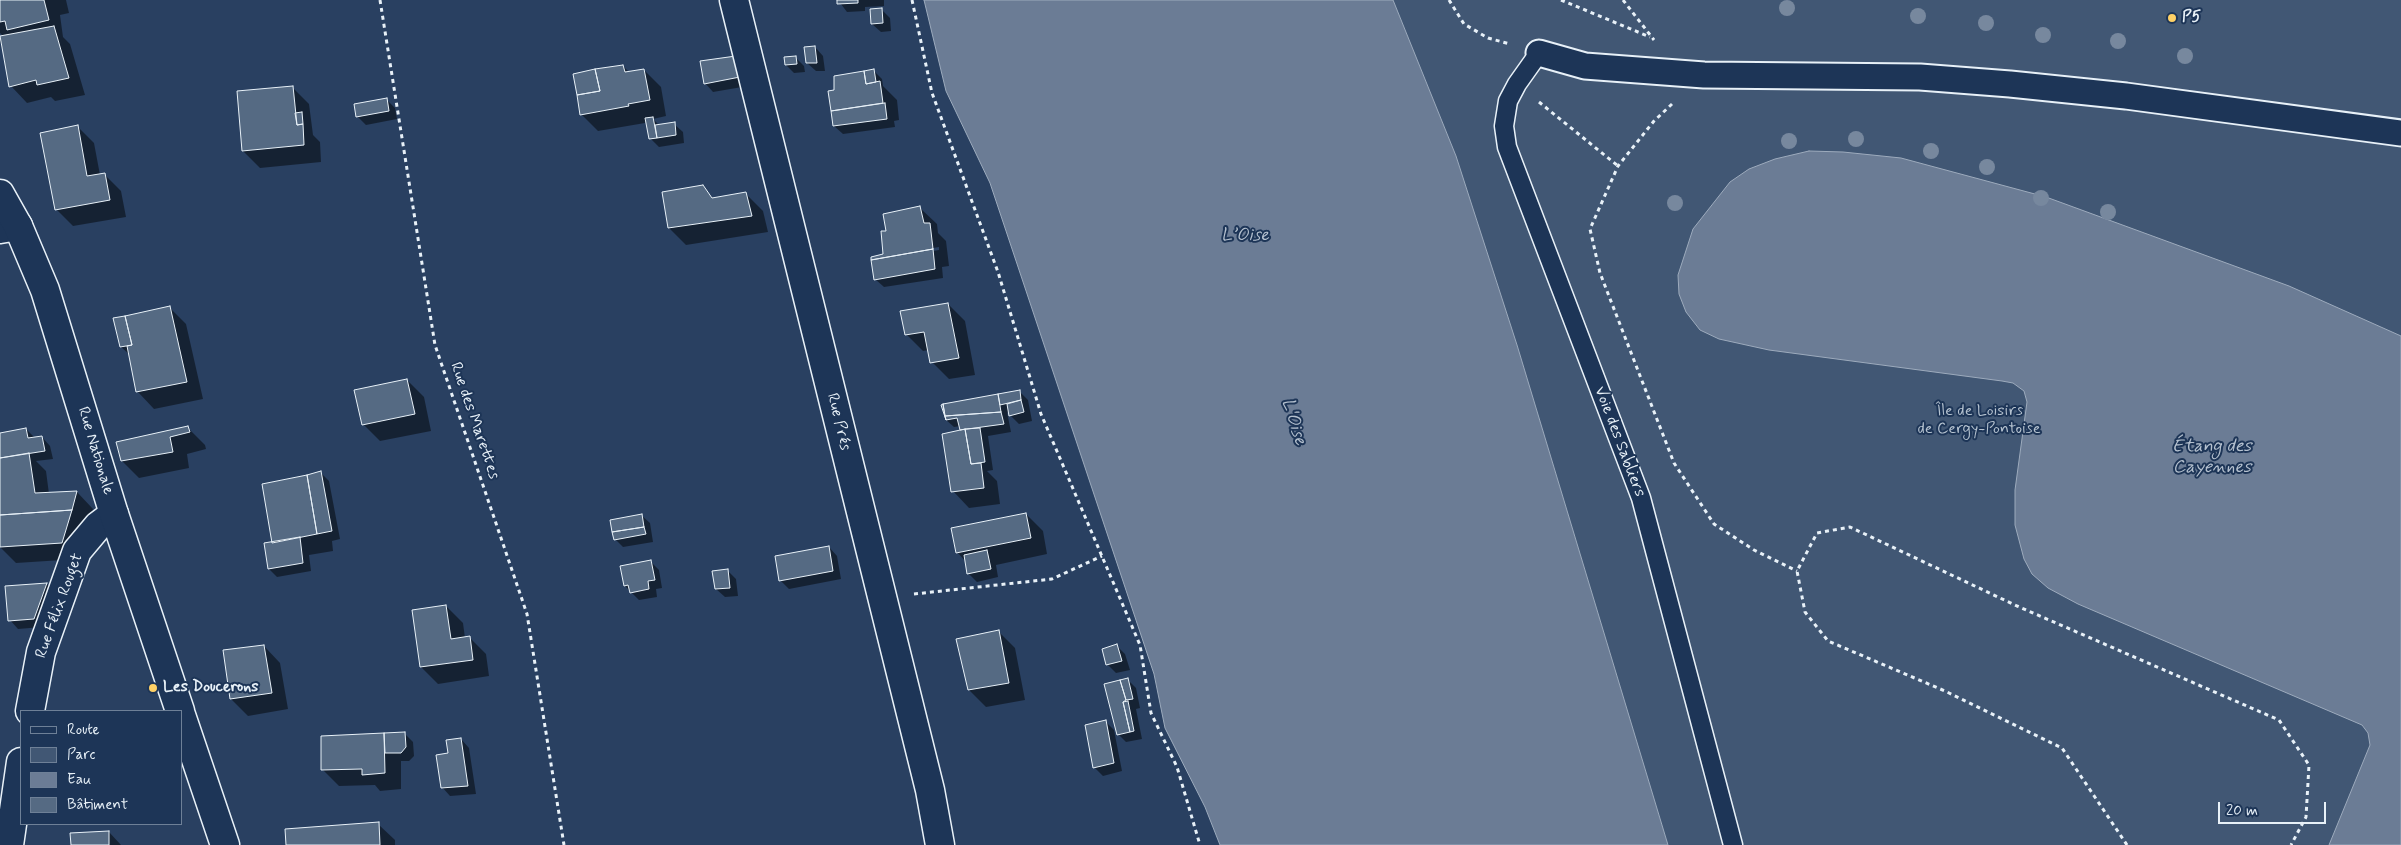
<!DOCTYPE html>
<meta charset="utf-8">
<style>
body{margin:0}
#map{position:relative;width:2401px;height:845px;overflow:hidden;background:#294061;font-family:Mynerve,sans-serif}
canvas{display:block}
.legend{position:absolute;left:20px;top:710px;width:162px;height:115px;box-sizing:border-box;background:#1d3557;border:1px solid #6e8097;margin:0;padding:6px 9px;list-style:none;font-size:15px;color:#e8f1f8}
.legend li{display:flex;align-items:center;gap:10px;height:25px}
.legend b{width:25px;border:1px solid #6e8097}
.scale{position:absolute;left:2218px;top:802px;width:108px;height:22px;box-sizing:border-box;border:2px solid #e8f1f8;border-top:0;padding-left:6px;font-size:15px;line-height:18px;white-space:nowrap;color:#e8f1f8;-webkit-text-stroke:4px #1d3557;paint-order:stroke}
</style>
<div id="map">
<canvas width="2401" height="845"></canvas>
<ul class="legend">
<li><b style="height:6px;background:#1d3557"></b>Route</li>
<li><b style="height:14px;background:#415774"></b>Parc</li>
<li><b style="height:14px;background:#6b7c95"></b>Eau</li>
<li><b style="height:14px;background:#556a83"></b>Bâtiment</li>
</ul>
<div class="scale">20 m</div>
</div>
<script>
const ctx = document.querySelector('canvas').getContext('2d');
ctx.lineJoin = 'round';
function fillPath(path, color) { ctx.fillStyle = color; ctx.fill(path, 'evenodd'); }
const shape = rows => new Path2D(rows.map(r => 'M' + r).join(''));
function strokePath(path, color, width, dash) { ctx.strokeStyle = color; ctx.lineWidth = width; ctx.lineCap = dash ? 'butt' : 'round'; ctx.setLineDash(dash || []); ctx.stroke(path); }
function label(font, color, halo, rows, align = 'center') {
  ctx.font = font + ' Mynerve,sans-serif'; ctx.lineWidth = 4; ctx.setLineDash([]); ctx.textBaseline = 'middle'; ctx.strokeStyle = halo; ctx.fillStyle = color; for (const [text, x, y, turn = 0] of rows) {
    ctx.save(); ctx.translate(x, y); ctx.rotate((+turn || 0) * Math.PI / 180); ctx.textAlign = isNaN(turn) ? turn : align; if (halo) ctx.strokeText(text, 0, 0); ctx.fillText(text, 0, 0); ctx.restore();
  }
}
fillPath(shape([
 [1393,0,2401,0,2401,845,1668,845,1517,345,1456,156]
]), '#415774');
const water = shape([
 [924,0,1393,0,1456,156,1517,345,1668,845,1220,845,1205,807,1165,728,1154,674,990,183,946,91,924,0],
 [1809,151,1843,152,1901,158,2046,197,2289,286,2401,336,2401,845,2329,845,2370,745,2368,733,2362,725,2078,604,2048,588,2032,574,2024,559,2015,525,2015,490,2027,402,2024,391,2013,383,2002,381,1769,350,1719,339,1700,330,1686,312,1679,294,1678,275,1693,229,1730,182,1749,169,1775,159,1809,151]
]);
fillPath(water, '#6b7c95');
strokePath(water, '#9dabbd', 1);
fillPath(shape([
 [0,0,66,0,69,13,60,15,63,37,70,44,85,95,55,101,51,97,27,103,11,86,0,40,0,38,4,37,0,33],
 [838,0,884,0,884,6,865,7,865,11,847,12],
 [881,9,890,18,891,31,881,32,872,24],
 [815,47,823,56,825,71,816,71,807,63],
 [735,57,748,86,713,92,705,83],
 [796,58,804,66,805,72,794,73,786,65],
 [623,66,629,72,644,70,661,87,666,116,653,119,660,126,674,124,683,132,684,143,659,147,650,138,647,120,645,120,645,123,598,131,581,114],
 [873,70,882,79,883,86,897,100,899,120,894,121,895,127,843,134,834,126,830,92],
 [292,87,309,104,313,135,320,142,321,162,260,168,243,151],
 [386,99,395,108,397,119,366,125,357,116],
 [77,126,94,143,100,175,104,174,121,191,126,217,73,226,56,209],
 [702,187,714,199,746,194,763,211,768,232,686,245,669,228,664,193],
 [920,208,937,224,938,233,946,241,949,266,942,267,943,278,884,287,875,279,885,255,888,232],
 [939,247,939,250,898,257,898,254],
 [948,304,965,321,975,375,949,379,932,362,929,350,923,351,906,334],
 [169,307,186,324,203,399,154,409,138,392,130,355,121,347],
 [407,380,424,397,431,431,380,441,363,424],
 [1019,391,1028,400,1032,421,1019,424,1007,412,1011,432,988,436,993,470,987,471,997,481,1000,504,969,508,953,491,962,431,961,426,954,427,945,419,943,406],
 [188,428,205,445,206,449,187,454,189,468,139,478,122,461],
 [26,429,34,437,42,437,50,446,53,459,36,461,46,471,49,494,77,492,93,509,78,559,16,563,0,547,0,435],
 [321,473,329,481,340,539,332,541,333,551,309,555,311,571,277,577,269,569,265,544,273,543],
 [1026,514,1043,531,1047,554,996,565,998,577,977,582,968,573,966,562,957,552],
 [641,515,650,523,653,542,623,547,615,539],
 [829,547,837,556,841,579,789,589,780,580],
 [651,562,659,570,662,588,656,589,657,597,639,600,625,586],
 [727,570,736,579,738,596,725,597,716,589],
 [47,584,55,592,42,627,18,629,10,620,6,587],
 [446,606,463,623,465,638,469,637,486,654,489,676,438,684,421,667,413,611],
 [998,631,1015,648,1025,700,986,707,969,690],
 [1116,645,1125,654,1130,670,1116,673,1108,665],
 [264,646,280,663,288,709,248,716,231,699],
 [1128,680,1136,688,1140,708,1136,709,1142,739,1126,742,1118,734,1105,685],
 [1106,722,1114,730,1122,771,1103,776,1094,767],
 [405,734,413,742,414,756,409,761,401,761,401,789,380,791,375,785,339,786,322,769,322,738],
 [461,739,469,748,476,794,450,796,442,787],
 [378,824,395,840,395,845,287,845],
 [109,832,121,845,72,845]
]), '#0007');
const building = shape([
 [0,0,44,0,49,20,7,30,5,21,0,22,0,0],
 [837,0,858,0,858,3,837,4,837,0],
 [882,8,883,23,871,24,870,9,882,8],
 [54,26,69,78,37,85,36,80,9,87,0,36,54,26],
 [815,46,817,63,806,63,804,47,815,46],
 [736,56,740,77,704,84,700,61,736,56],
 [796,56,797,64,785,65,784,57,796,56],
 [623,65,625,72,644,69,650,100,628,104,629,106,580,115,577,95,600,91,595,69,623,65],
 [595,69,600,91,577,95,573,74,595,69],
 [874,69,876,82,866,84,864,71,874,69],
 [864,71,866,84,880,81,883,103,831,111,828,91,834,90,834,76,864,71],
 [293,86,297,125,303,124,304,145,242,151,237,91,293,86],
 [387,98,389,111,356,117,354,104,387,98],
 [885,103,887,119,833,126,831,111,885,103],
 [302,112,303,124,297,125,295,113,302,112],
 [653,117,657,138,649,139,645,118,653,117],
 [675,122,676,135,657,138,655,125,675,122],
 [78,125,87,176,105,173,110,200,55,210,40,133,78,125],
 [703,185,712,198,746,192,752,216,668,228,662,192,703,185],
 [920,206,924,223,930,223,933,249,871,260,871,257,883,254,881,231,886,231,883,214,920,206],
 [933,249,935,269,874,280,871,260,933,249],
 [948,303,959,358,930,363,924,332,905,335,900,311,948,303],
 [170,306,187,382,136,392,127,346,132,345,125,316,170,306],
 [125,316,132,345,120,347,113,318,125,316],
 [407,379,415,414,362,425,354,390,407,379],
 [1020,390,1021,400,1000,405,998,394,1020,390],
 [998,394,1001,412,945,416,943,404,998,394],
 [1021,400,1024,412,1009,416,1007,404,1021,400],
 [943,404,945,416,946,420,941,405,943,404],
 [1001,412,1004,424,960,430,957,418,946,420,945,416,1001,412],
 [188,426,190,432,170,437,173,452,121,461,116,442,188,426],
 [26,428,28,438,42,436,45,451,0,458,0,433,26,428],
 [980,428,985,462,971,464,965,429,980,428],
 [965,429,971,464,981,463,984,488,951,492,942,434,965,429],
 [29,453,35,493,77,491,72,510,0,515,0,458,29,453],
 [321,471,332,531,317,534,307,475,321,471],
 [307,475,317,534,272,543,262,484,307,475],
 [72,510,62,543,0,547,0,515,72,510],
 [1026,513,1031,538,956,553,951,528,1026,513],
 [642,514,644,527,612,532,610,520,642,514],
 [644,527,646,534,614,540,612,532,644,527],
 [300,537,303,563,268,569,264,543,300,537],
 [829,546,833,571,779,581,775,556,829,546],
 [987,550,991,569,967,574,964,555,987,550],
 [651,560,655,580,648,581,649,589,630,593,628,585,624,586,620,566,651,560],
 [728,569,730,588,715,589,712,571,728,569],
 [47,583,34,619,8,621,5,586,47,583],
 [446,605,451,639,470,636,473,660,420,667,412,610,446,605],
 [999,630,1009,683,968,690,956,639,999,630],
 [1117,644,1122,661,1106,665,1102,649,1117,644],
 [264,645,272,693,230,699,223,650,264,645],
 [1128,678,1133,699,1126,700,1120,680,1128,678],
 [1120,680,1126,700,1123,702,1130,732,1117,735,1104,684,1120,680],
 [1128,701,1134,731,1130,732,1123,702,1128,701],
 [1106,720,1114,763,1093,768,1085,725,1106,720],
 [405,732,406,747,401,753,385,753,384,733,405,732],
 [384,733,385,773,362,775,362,769,321,770,321,736,384,733],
 [461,738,468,786,441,788,436,755,448,753,446,740,461,738],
 [379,822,380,845,286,845,285,829,379,822],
 [109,831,109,845,71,845,70,833,109,831]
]);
fillPath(building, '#556a83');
strokePath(building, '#e8f1f8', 1);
const service = shape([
 [1539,53,1517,84,1508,101,1504,126,1507,147,1641,498,1733,845]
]);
const pedestrian = shape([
 [1539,53,1585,66,1704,75,1920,77,2010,84,2126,96,2401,133]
]);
const minor = shape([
 [734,0,930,790,940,845],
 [0,229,18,226],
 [30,711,41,652,77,551,98,526,114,514],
 [9,845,21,762]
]);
const tertiary = shape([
 [0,194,18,226,45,290,114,514,180,711],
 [181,715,225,845]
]);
strokePath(service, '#e8f1f8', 21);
strokePath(pedestrian, '#e8f1f8', 29);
strokePath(minor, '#e8f1f8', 31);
strokePath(tertiary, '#e8f1f8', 31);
strokePath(shape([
 [380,0,435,345,527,614,564,845],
 [912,0,932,93,998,272,1041,414,1140,645,1151,713,1177,767,1200,845],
 [1449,0,1464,24,1488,38,1510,44],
 [1561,0,1650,37],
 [1623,0,1654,40],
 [1539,102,1618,166],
 [1672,104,1654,121,1618,166,1590,229,1600,273,1674,463,1714,524,1754,550,1797,571],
 [914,594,1052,579,1102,556],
 [2127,845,2062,748,1945,691,1828,641,1805,612,1797,571,1817,533,1850,527,2017,606,2279,720,2309,765,2306,817,2291,845]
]), '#e8f1f8', 3, [4, 4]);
strokePath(service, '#1d3557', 18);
strokePath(pedestrian, '#1d3557', 25);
strokePath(minor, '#1d3557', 28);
strokePath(tertiary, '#1d3557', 28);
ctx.fillStyle = '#77889e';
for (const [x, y] of [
 [1787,8],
 [1918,16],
 [1986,23],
 [2043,35],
 [2118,41],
 [2185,56],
 [1856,139],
 [1789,141],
 [1931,151],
 [1987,167],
 [2041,198],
 [1675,203],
 [2108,212]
]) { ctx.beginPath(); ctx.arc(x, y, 8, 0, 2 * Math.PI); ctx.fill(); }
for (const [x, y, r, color] of [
 [2172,18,5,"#ffd166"],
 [153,688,5,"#ffd166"]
]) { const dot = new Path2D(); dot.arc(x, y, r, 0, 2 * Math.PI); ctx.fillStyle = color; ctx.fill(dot); strokePath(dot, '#1d3557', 2); }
label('bold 16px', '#e8f1f8', '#1d3557', [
 ["P5",2182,18],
 ["Les Doucerons",163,688]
], 'left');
label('16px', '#b6c3d0', '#1d3557', [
 ["Île de Loisirs",1979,412],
 ["de Cergy-Pontoise",1979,430]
]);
label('16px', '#e8f1f8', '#1d3557', [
 ["Rue des Marettes",474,421,71],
 ["Rue Prés",838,422,76],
 ["Voie des Sabliers",1619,442,69],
 ["Rue Nationale",95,451,73],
 ["Rue Félix Rouget",60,606,-70]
]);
label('italic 18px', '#b6c2d0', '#1d3557', [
 ["L’Oise",1245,236],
 ["L'Oise",1293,422,73],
 ["Étang des",2212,447],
 ["Cayennes",2212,468]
]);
</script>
